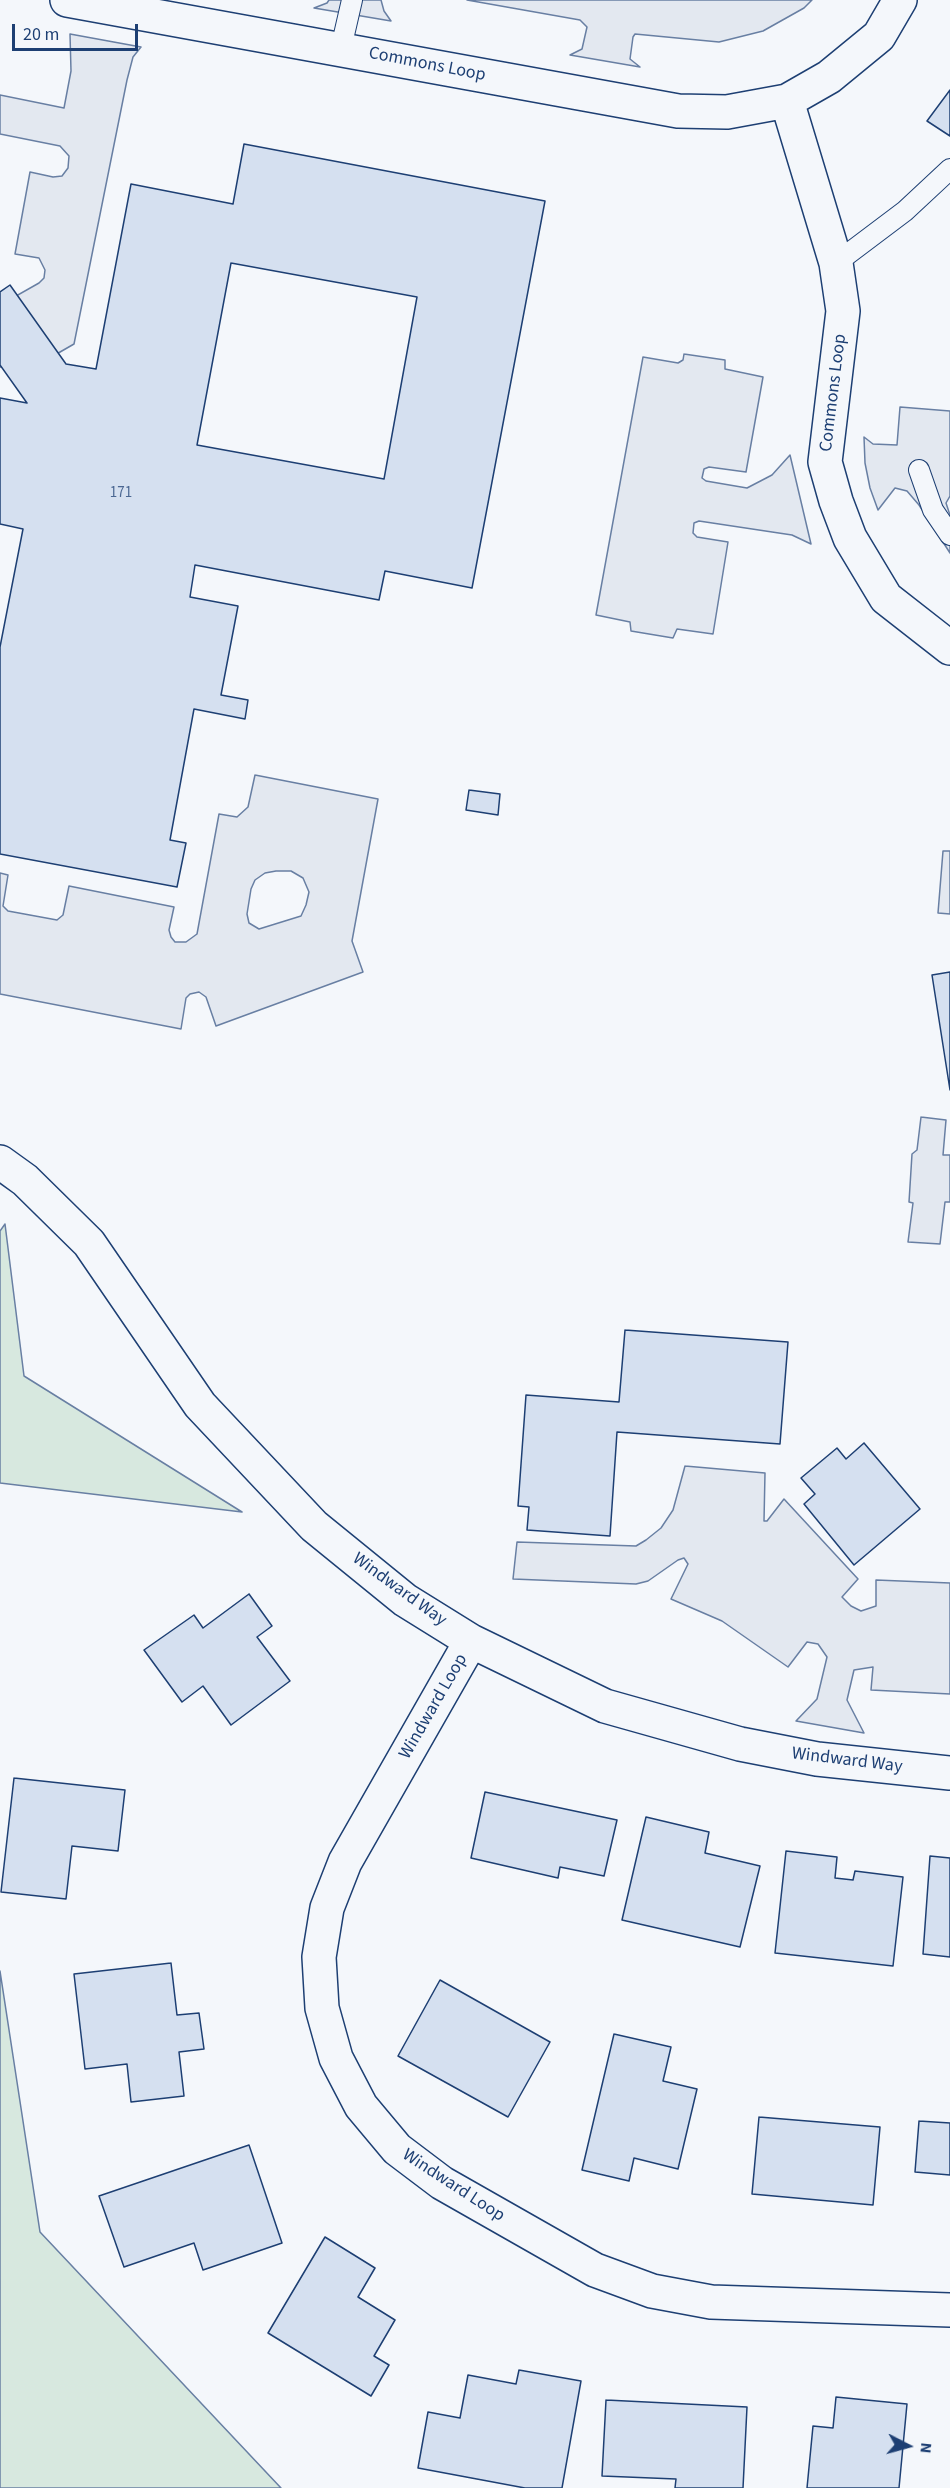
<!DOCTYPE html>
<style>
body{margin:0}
#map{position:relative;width:950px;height:2488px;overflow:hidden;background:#f4f7fb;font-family:"Source Sans 3",sans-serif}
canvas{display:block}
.north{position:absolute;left:878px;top:2416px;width:60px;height:60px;-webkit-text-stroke:4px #f4f7fb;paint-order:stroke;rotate:96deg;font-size:16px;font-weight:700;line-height:24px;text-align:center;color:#1d3f73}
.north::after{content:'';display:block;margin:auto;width:21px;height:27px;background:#1d3f73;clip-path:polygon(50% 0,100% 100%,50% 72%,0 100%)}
.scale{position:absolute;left:12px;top:24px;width:126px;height:27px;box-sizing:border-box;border:3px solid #1d3f73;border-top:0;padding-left:8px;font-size:18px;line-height:21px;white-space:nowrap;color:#1d3f73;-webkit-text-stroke:4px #f4f7fb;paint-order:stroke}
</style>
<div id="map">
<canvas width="950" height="2488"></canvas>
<div class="north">N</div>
<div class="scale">20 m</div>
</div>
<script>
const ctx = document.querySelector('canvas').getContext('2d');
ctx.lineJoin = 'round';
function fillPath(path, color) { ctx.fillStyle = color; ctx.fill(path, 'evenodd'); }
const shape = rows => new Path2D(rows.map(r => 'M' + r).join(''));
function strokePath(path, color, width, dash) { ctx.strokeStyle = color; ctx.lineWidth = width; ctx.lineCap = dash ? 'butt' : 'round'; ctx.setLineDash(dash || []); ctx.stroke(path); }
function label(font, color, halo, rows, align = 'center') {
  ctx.font = font + ' "Source Sans 3",sans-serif'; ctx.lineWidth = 4.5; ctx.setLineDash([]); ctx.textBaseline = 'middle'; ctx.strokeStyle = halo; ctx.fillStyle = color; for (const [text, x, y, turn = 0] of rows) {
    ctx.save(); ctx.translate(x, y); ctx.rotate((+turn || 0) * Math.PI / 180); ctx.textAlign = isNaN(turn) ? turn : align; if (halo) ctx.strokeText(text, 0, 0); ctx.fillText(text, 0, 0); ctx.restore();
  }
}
const green = shape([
 [5,1224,24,1376,242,1512,0,1483,0,1231,5,1224],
 [0,1971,40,2232,281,2488,0,2488,0,1971]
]);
fillPath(green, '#d7e8df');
strokePath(green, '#687fa3', 1.5);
const parking = shape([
 [329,0,381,0,384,11,391,21,314,8,327,3,329,0],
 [467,0,812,0,804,8,763,31,719,42,635,34,633,37,630,59,640,67,570,55,582,49,587,27,580,20,467,0],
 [70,34,141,47,133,57,127,80,74,344,27,371,0,367,0,305,39,283,44,278,45,270,39,258,15,254,30,172,53,177,62,176,68,168,69,156,60,146,0,134,0,95,64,108,71,71,70,34],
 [684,354,725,360,725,369,763,377,746,472,709,467,704,469,702,478,706,481,747,488,772,475,790,455,811,544,792,535,699,521,694,523,693,533,697,537,728,542,713,634,677,629,673,638,631,631,630,622,596,615,643,357,678,363,683,360,684,354],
 [900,407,950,411,950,496,946,503,950,515,950,553,919,505,907,491,895,488,878,510,870,488,865,463,864,437,873,444,897,445,900,407],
 [255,775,378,799,352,941,363,972,216,1026,206,997,199,992,190,994,186,998,181,1029,0,994,0,873,8,875,3,906,8,911,57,920,63,915,69,886,174,907,169,930,171,937,175,942,186,942,197,934,219,814,237,817,248,807,255,775],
 [276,871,291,871,303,878,309,892,306,905,301,916,259,929,249,923,247,914,251,889,255,880,265,873,276,871],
 [943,851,950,851,950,914,938,913,943,851],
 [921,1117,946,1120,943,1155,950,1155,950,1202,945,1202,940,1244,908,1242,913,1203,909,1202,912,1154,917,1150,921,1117],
 [685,1466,765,1473,764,1521,767,1521,784,1499,858,1579,842,1597,851,1606,861,1611,876,1606,876,1580,950,1583,950,1694,871,1690,873,1667,854,1670,847,1700,864,1733,796,1721,817,1699,827,1657,818,1644,807,1642,788,1667,722,1621,671,1599,688,1564,684,1558,678,1560,648,1581,636,1584,513,1579,517,1542,636,1546,646,1540,661,1528,673,1510,685,1466]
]);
fillPath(parking, '#e3e8f0');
strokePath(parking, '#687fa3', 1.5);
const building = shape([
 [950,90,950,136,927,121,950,90],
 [244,144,545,201,472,588,385,571,379,600,195,565,190,597,238,606,221,695,248,700,245,719,194,709,170,840,186,843,177,887,0,854,0,647,23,529,0,524,0,398,27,403,0,365,0,292,10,285,66,364,96,369,131,184,233,204,244,144],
 [231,263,417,297,384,479,197,445,231,263],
 [469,790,500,794,498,815,466,810,469,790],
 [950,972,950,1090,932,975,950,972],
 [625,1330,788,1342,780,1444,617,1432,610,1536,527,1530,529,1507,518,1506,526,1395,619,1402,625,1330],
 [864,1443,920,1509,854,1565,804,1504,815,1494,801,1478,837,1448,846,1459,864,1443],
 [249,1594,272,1626,257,1637,290,1681,231,1725,203,1686,182,1702,144,1650,194,1615,203,1628,249,1594],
 [14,1778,125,1790,118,1851,72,1846,66,1899,1,1892,14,1778],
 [485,1792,617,1820,604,1876,560,1867,558,1878,471,1858,485,1792],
 [646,1817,709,1832,705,1853,760,1866,740,1947,622,1920,646,1817],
 [786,1851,837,1857,835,1878,853,1880,855,1871,903,1877,893,1966,775,1953,786,1851],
 [930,1856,950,1858,950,1957,923,1954,930,1856],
 [171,1963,177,2015,199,2013,204,2049,179,2052,184,2096,131,2102,127,2064,85,2069,74,1974,171,1963],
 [440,1980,550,2042,508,2117,398,2056,440,1980],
 [614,2034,671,2047,663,2081,697,2089,678,2169,634,2158,629,2181,582,2170,614,2034],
 [759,2117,880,2127,873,2205,752,2194,759,2117],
 [919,2121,950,2123,950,2175,915,2172,919,2121],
 [249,2145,282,2243,203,2270,194,2243,124,2267,99,2196,249,2145],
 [325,2237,375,2268,358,2297,395,2320,374,2356,389,2365,371,2396,268,2333,325,2237],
 [519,2370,581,2381,562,2488,525,2488,418,2468,428,2412,460,2418,468,2375,516,2384,519,2370],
 [836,2397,907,2404,899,2488,807,2488,813,2426,833,2428,836,2397],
 [606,2400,747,2407,743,2488,675,2488,676,2479,602,2476,606,2400]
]);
fillPath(building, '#d5e0f0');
strokePath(building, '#1d3f73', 1.5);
const service = shape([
 [341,48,352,0],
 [836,263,905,211,950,169],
 [919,470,933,510,950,535]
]);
const minor = shape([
 [67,0,678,111,727,112,787,101],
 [900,0,879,36,829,77,787,101,836,263,843,311,825,462,836,501,850,538,886,598,950,648],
 [0,1162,25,1180,89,1243,200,1405,314,1526,405,1600,471,1641,605,1706,740,1744,817,1759,950,1773],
 [471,1641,345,1862,327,1908,319,1957,322,2008,336,2058,361,2106,397,2149,442,2183,595,2270,652,2291,711,2302,950,2310]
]);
strokePath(service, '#1d3f73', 22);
strokePath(minor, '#1d3f73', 36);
strokePath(service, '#f4f7fb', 20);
strokePath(minor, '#f4f7fb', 33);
label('15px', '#4b6792', null, [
 ["171",121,494]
]);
label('18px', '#1d3f73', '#f4f7fb', [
 ["Commons Loop",427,65,11],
 ["Commons Loop",834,393,-83],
 ["Windward Way",399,1590,36],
 ["Windward Loop",434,1707,-60],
 ["Windward Way",847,1761,7],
 ["Windward Loop",453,2186,33]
]);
</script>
